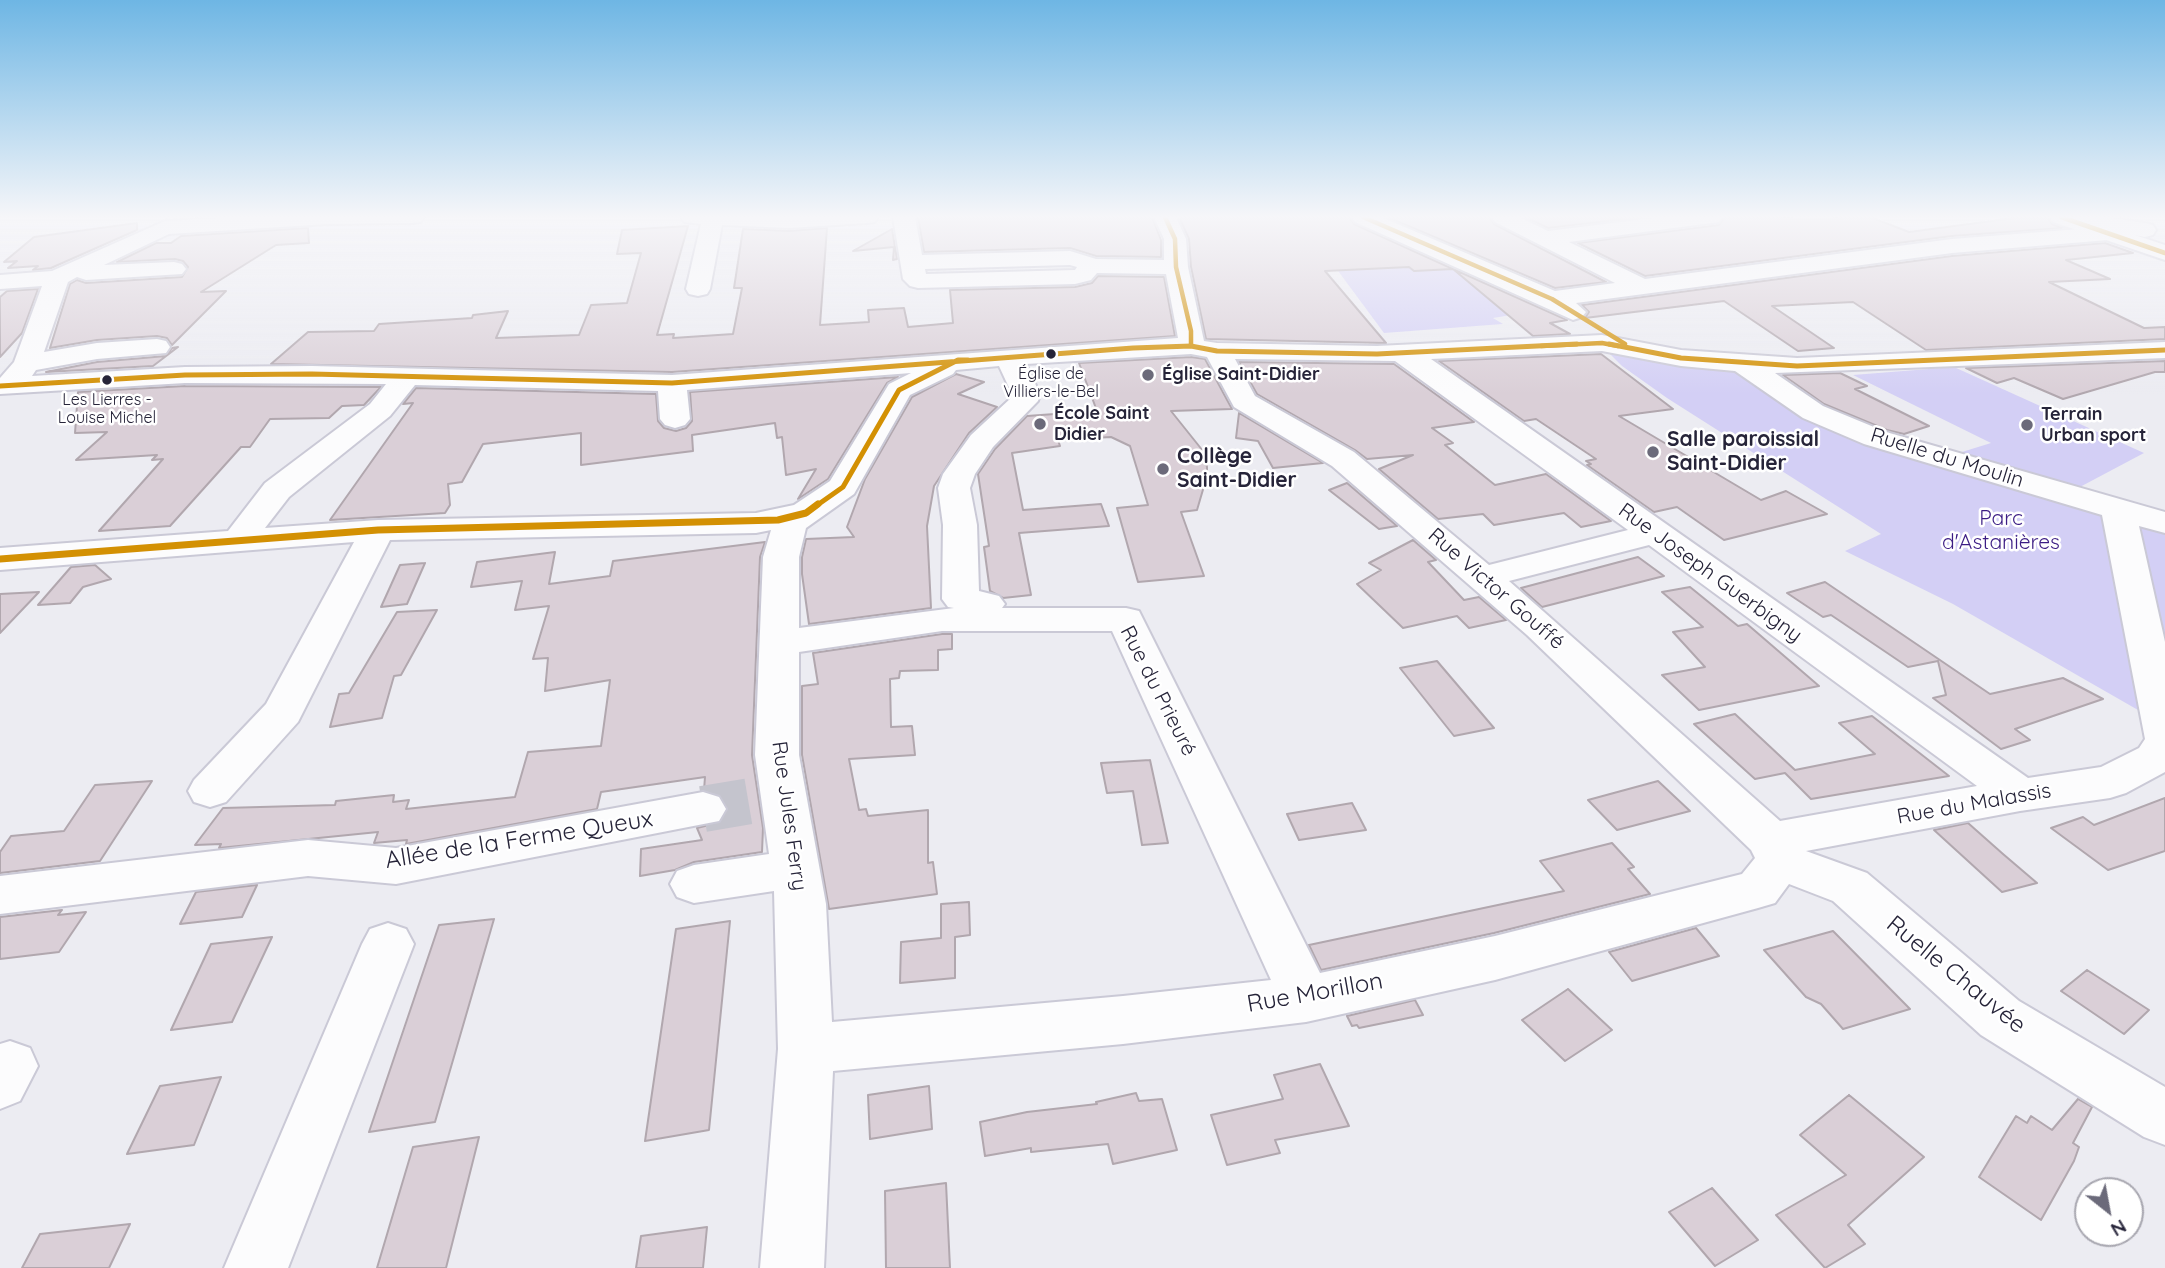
<!DOCTYPE html>
<meta charset="utf-8">
<style>
body{margin:0}
#map{position:relative;width:2165px;height:1268px;overflow:hidden;background:#ececf2;font-family:Quicksand,sans-serif}
canvas{display:block}
.north{position:absolute;left:2074px;top:1177px;width:70px;height:70px;box-sizing:border-box;background:#fff;border:2px solid #a8a7b0;border-radius:50%;rotate:149deg;font-size:19px;font-weight:700;line-height:28px;text-align:center;color:#262439}
.north::after{content:'';display:block;margin:auto;width:24px;height:32px;background:#6b6a7a;clip-path:polygon(50% 0,100% 100%,50% 72%,0 100%)}
</style>
<div id="map">
<canvas width="2165" height="1268"></canvas>
<div class="north">N</div>
</div>
<script>
const ctx = document.querySelector('canvas').getContext('2d');
ctx.lineJoin = 'round';
function fillPath(path, color) { ctx.fillStyle = color; ctx.fill(path, 'evenodd'); }
const shape = rows => new Path2D(rows.map(r => 'M' + r).join(''));
function strokePath(path, color, width, dash) { ctx.strokeStyle = color; ctx.lineWidth = width; ctx.lineCap = dash ? 'butt' : 'round'; ctx.setLineDash(dash || []); ctx.stroke(path); }
function label(font, color, halo, rows, align = 'center') {
  ctx.font = font + ' Quicksand,sans-serif'; ctx.lineWidth = 5; ctx.setLineDash([]); ctx.textBaseline = 'middle'; ctx.strokeStyle = halo; ctx.fillStyle = color; for (const [text, x, y, turn = 0] of rows) {
    ctx.save(); ctx.translate(x, y); ctx.rotate((+turn || 0) * Math.PI / 180); ctx.textAlign = isNaN(turn) ? turn : align; if (halo) ctx.strokeText(text, 0, 0); ctx.fillText(text, 0, 0); ctx.restore();
  }
}
fillPath(shape([
 [1418,246,1555,308,1493,318,1503,324,1384,333,1327,256],
 [1603,347,1730,366,1936,460,1991,443,1853,375,1954,367,2144,453,2078,488,2165,527,2165,705,2145,714,1953,604,1845,551,1881,534,1667,398,1622,366]
]), '#d3cff5');
const building = shape([
 [918,217,1152,217,1161,240,1161,257,1096,256,1070,248,924,252,918,217],
 [1179,217,1349,217,1354,224,1453,269,1414,271,1409,267,1325,271,1386,343,1206,339,1191,267,1189,239,1179,217],
 [1387,217,1489,217,1494,224,1606,282,1555,288,1387,217],
 [1525,217,1641,217,1548,228,1525,217],
 [1725,217,1819,219,1870,217,1909,232,2022,217,2047,217,2052,224,2062,228,1952,236,1645,276,1578,243,1719,225,1725,217],
 [137,223,137,230,51,268,33,270,38,266,8,268,17,261,4,262,34,237,137,223],
 [688,226,657,335,674,334,673,338,733,334,742,288,734,288,743,229,789,231,827,228,820,325,869,322,868,310,904,308,908,327,953,323,950,290,1075,287,1092,283,1098,276,1164,277,1175,336,672,372,271,364,308,332,374,331,379,324,472,318,473,315,508,311,496,338,579,335,591,305,627,303,641,253,617,254,622,230,688,226],
 [308,228,309,243,276,245,201,292,226,291,172,345,167,338,157,336,97,340,50,348,70,284,77,280,86,283,182,277,188,267,183,261,175,259,117,262,156,243,171,243,181,236,308,228],
 [892,229,897,259,893,260,894,247,853,251,892,229],
 [2105,243,2133,253,2066,260,2110,279,2049,282,2144,328,2165,327,2165,339,1926,350,1853,302,1772,306,1834,348,1798,351,1724,301,1585,318,1589,312,1582,305,1952,256,2105,243],
 [1453,269,1567,320,1550,323,1570,334,1533,336,1453,269],
 [38,289,22,333,0,357,0,297,7,291,38,289],
 [178,347,153,366,46,372,97,362,166,356,172,348,178,347],
 [1601,354,1673,409,1619,416,1761,500,1786,491,1827,514,1724,540,1677,507,1654,512,1587,465,1591,464,1586,461,1596,459,1536,419,1524,421,1439,361,1601,354],
 [1191,357,1205,359,1232,409,1171,411,1203,451,1207,467,1207,476,1197,510,1181,512,1204,576,1138,582,1117,508,1148,505,1130,446,1111,437,1058,440,1060,446,1012,453,1023,510,1101,504,1109,526,1019,533,1031,595,1003,598,990,591,984,547,989,546,978,474,995,449,1027,416,1097,411,1079,363,1191,357],
 [2165,361,2165,372,2155,372,2063,399,2014,378,1997,383,1966,368,2165,361],
 [1239,362,1394,364,1474,422,1432,428,1453,443,1445,445,1495,485,1546,474,1611,521,1581,527,1564,513,1494,525,1483,514,1438,519,1379,469,1413,455,1367,459,1355,450,1257,394,1239,362],
 [1840,373,1867,386,1855,389,1929,426,1904,434,1887,430,1824,404,1783,375,1840,373],
 [956,374,984,382,958,394,997,407,969,433,934,486,927,526,931,608,809,624,802,574,802,557,806,539,854,537,847,527,865,479,912,397,956,374],
 [898,377,887,383,828,479,798,499,816,469,786,475,782,437,777,438,775,423,692,435,693,451,581,465,581,433,483,444,462,482,448,484,450,505,445,513,330,520,413,403,403,404,416,388,656,394,658,421,664,428,676,431,686,428,692,421,690,392,898,377],
 [185,386,381,387,364,405,342,406,329,418,270,419,250,447,241,447,170,526,99,531,163,459,152,460,157,455,76,460,107,432,75,433,78,392,185,386],
 [1239,413,1323,463,1273,468,1258,441,1236,438,1239,413],
 [1347,483,1397,526,1379,529,1329,490,1347,483],
 [1413,540,1436,560,1428,562,1464,600,1479,597,1506,620,1469,628,1457,616,1403,628,1357,584,1381,570,1369,563,1413,540],
 [765,542,760,557,752,755,763,828,762,852,694,862,675,870,640,876,641,849,702,840,697,828,721,822,728,808,720,794,704,790,705,777,601,792,597,809,406,844,407,840,374,843,378,832,219,848,221,844,195,845,223,808,335,805,336,801,394,795,393,802,409,800,406,809,515,797,528,752,601,746,610,680,545,691,548,658,533,659,549,606,515,610,522,581,471,587,477,562,555,552,549,584,610,576,613,561,765,542],
 [1638,557,1664,576,1542,607,1521,588,1638,557],
 [425,563,407,604,381,607,400,565,425,563],
 [95,565,111,579,83,587,70,603,38,605,71,567,95,565],
 [1825,582,1990,694,2063,678,2103,699,2015,729,2030,740,2001,749,1933,698,1946,695,1938,661,1908,667,1831,615,1823,617,1787,593,1825,582],
 [1690,587,1738,626,1747,624,1819,686,1699,710,1662,675,1705,667,1673,632,1703,627,1662,592,1690,587],
 [39,592,0,633,0,594,39,592],
 [437,610,401,675,394,676,382,718,330,727,339,694,349,693,397,612,437,610],
 [942,634,952,634,952,649,938,650,938,670,900,671,899,678,890,679,891,727,912,726,915,755,849,759,859,810,866,809,868,816,928,810,928,863,933,862,937,894,829,909,802,755,802,686,818,684,813,653,942,634],
 [1437,661,1494,728,1454,736,1400,668,1437,661],
 [1735,714,1795,770,1875,754,1839,723,1872,716,1949,776,1811,799,1785,773,1755,779,1694,724,1735,714],
 [1150,760,1168,843,1142,845,1133,791,1107,793,1101,763,1150,760],
 [152,781,100,861,0,873,0,852,11,836,64,831,95,785,152,781],
 [1658,781,1690,811,1617,830,1588,800,1658,781],
 [2165,798,2165,851,2108,870,2051,828,2083,817,2094,825,2165,798],
 [1352,803,1366,830,1299,840,1287,814,1352,803],
 [1968,823,2003,854,2037,883,2002,892,1934,830,1968,823],
 [1612,843,1634,867,1628,869,1650,894,1494,933,1321,970,1309,945,1564,891,1540,861,1612,843],
 [257,885,242,917,180,924,196,892,257,885],
 [969,902,970,935,955,937,955,978,900,983,901,942,941,938,941,904,969,902],
 [62,910,58,915,86,912,59,952,0,959,0,917,62,910],
 [494,919,435,1122,369,1132,439,925,494,919],
 [730,921,709,1130,645,1141,676,929,730,921],
 [1696,928,1719,956,1632,981,1609,952,1696,928],
 [1833,931,1910,1009,1843,1029,1821,1004,1806,997,1764,950,1833,931],
 [272,937,232,1022,171,1030,211,944,272,937],
 [2087,970,2149,1010,2124,1034,2061,991,2087,970],
 [1568,989,1612,1030,1565,1061,1522,1020,1568,989],
 [1415,1000,1423,1015,1359,1028,1357,1025,1352,1026,1347,1016,1415,1000],
 [1320,1064,1349,1126,1275,1140,1280,1153,1227,1165,1211,1115,1283,1099,1274,1075,1320,1064],
 [221,1077,194,1145,127,1154,160,1086,221,1077],
 [929,1086,932,1129,870,1139,868,1095,929,1086],
 [1136,1093,1139,1101,1162,1099,1177,1150,1113,1164,1108,1144,1031,1152,1031,1148,985,1156,980,1122,1027,1112,1097,1104,1096,1102,1136,1093],
 [1849,1095,1924,1157,1848,1225,1865,1244,1825,1268,1776,1215,1846,1175,1800,1135,1849,1095],
 [2078,1099,2092,1107,2073,1143,2079,1147,2074,1161,2041,1220,1979,1177,2016,1116,2027,1123,2031,1116,2052,1130,2078,1099],
 [479,1137,446,1268,377,1268,413,1147,479,1137],
 [946,1183,950,1268,886,1268,885,1191,946,1183],
 [1712,1188,1758,1240,1715,1266,1669,1212,1712,1188],
 [130,1224,109,1268,22,1268,40,1234,130,1224],
 [707,1227,703,1268,636,1268,641,1236,707,1227]
]);
fillPath(building, '#dacfd7');
strokePath(building, '#b1a7ae', 2);
strokePath(shape([
 [703,809,762,799]
]), '#c4c4cd', 46, [46, 23]);
const minor = shape([
 [242,217,424,217,421,222,413,223,328,224,169,234,104,265,174,262,182,264,186,269,182,274,86,280,77,277,68,282,44,352,97,343,157,339,166,341,170,347,166,353,97,359,36,370,32,376,185,367,312,366,672,375,1178,338,1166,274,1097,273,1091,280,1075,284,918,288,910,286,903,279,893,217,915,217,922,255,1070,251,1096,259,1164,260,1164,239,1154,217,1176,217,1186,239,1188,267,1204,341,1217,343,1377,346,1602,335,1681,350,1797,358,2165,342,2165,358,1775,373,1823,406,1886,432,2165,512,2165,533,2139,526,2165,642,2165,772,2126,793,2110,798,2020,811,1806,851,1867,873,2019,1001,2165,1087,2165,1145,2144,1137,1981,1035,1833,901,1789,884,1775,903,1758,908,1495,980,1306,1022,1123,1044,833,1071,824,1268,760,1268,778,1049,774,891,694,903,677,897,670,884,677,871,694,865,769,854,755,755,763,557,771,530,756,533,390,540,298,722,226,802,210,807,194,802,188,791,194,780,266,704,354,542,0,570,0,548,228,531,265,483,370,404,386,384,185,383,0,394,0,378,14,362,42,286,0,289,0,275,52,271,165,221,242,217],
 [1070,265,1077,267,1075,270,926,274,925,269,1070,265],
 [1602,351,1681,366,1735,371,1803,418,1864,444,2102,515,2145,739,2139,748,2101,767,2028,778,1431,359,1602,351],
 [1191,354,1207,357,1234,407,1332,466,1527,635,1751,850,1755,858,1742,874,1495,936,1320,973,1139,611,1126,608,1002,608,1005,604,999,596,979,591,977,525,970,488,975,474,993,447,1038,401,1040,394,1026,364,1191,354],
 [1235,359,1395,361,1628,530,1489,565,1354,452,1255,396,1235,359],
 [999,366,1012,394,1011,398,971,435,943,474,938,488,943,525,942,599,948,607,954,608,799,628,799,557,806,528,854,494,910,395,953,374,956,370,999,366],
 [911,373,889,384,830,481,794,505,756,513,378,520,265,528,289,497,390,416,415,385,658,391,660,419,665,425,675,428,685,425,690,419,687,390,911,373],
 [1649,545,1977,786,1780,821,1509,581,1649,545],
 [942,631,1112,631,1271,980,1123,996,832,1022,826,904,799,755,799,652,942,631],
 [681,217,878,217,875,222,867,223,789,228,722,225,710,289,707,294,698,296,689,294,686,289,701,224,684,222,681,217],
 [1352,217,1381,217,1555,291,1615,283,1495,222,1492,217,1519,217,1548,231,1661,217,1722,217,1719,222,1711,223,1569,242,1645,279,1952,239,2092,228,2076,225,2073,220,2075,217,2104,217,2145,223,2153,225,2156,230,2153,235,2145,237,2118,232,2116,238,2108,240,1952,253,1576,303,1586,312,1582,317,1573,320,1355,222,1352,217],
 [703,792,719,797,726,809,719,821,396,884,308,876,0,914,0,876,308,840,396,848,703,792],
 [388,923,406,929,414,944,288,1268,224,1268,362,944,370,929,388,923],
 [10,1041,30,1048,38,1066,20,1101,0,1109,0,1044,10,1041]
]);
const major = shape([
 [2050,217,2081,217,2165,245,2165,260,2053,222,2050,217]
]);
strokePath(minor, '#cac9d6', 4);
strokePath(major, '#cac9d6', 4);
fillPath(minor, '#fcfcfd');
fillPath(major, '#fcfcfd');
strokePath(shape([
 [1165,217,1175,239,1176,267,1191,331,1191,346],
 [1363,217,1552,299,1625,344],
 [2061,217,2165,253],
 [1541,346,1602,343,1618,346]
]), '#d39003', 4.5);
strokePath(shape([
 [1609,344,1681,358,1797,366,2165,350],
 [0,386,185,375,312,374,672,383,1133,348,1191,346,1217,351,1377,354,1577,344],
 [816,506,843,487,899,390,958,360,968,360]
]), '#d39003', 5);
strokePath(shape([
 [0,559,378,530,778,520,806,513,818,504]
]), '#d39003', 7);
const sky = ctx.createLinearGradient(0, 0, 0, 394);
sky.addColorStop(0, '#6eb6e4');
sky.addColorStop(0.55, '#f6f6f9');
sky.addColorStop(1, '#f6f6f900');
ctx.fillStyle = sky;
ctx.fillRect(0, 0, 2165, 394);
for (const [x, y, r, color] of [
 [1051,354,6,"#262439"],
 [1148,375,7,"#6b6a7a"],
 [107,380,6,"#262439"],
 [1040,424,7,"#6b6a7a"],
 [2027,425,7,"#6b6a7a"],
 [1653,452,7,"#6b6a7a"],
 [1163,469,7,"#6b6a7a"]
]) { const dot = new Path2D(); dot.arc(x, y, r, 0, 2 * Math.PI); ctx.fillStyle = color; ctx.fill(dot); strokePath(dot, '#fff', 2.5); }
label('16px', '#262439', '#fff', [
 ["Église de",1051,374],
 ["Villiers-le-Bel",1051,392],
 ["Les Lierres -",107,400],
 ["Louise Michel",107,418]
]);
label('bold 18px', '#262439', '#fff', [
 ["Église Saint-Didier",1162,375],
 ["École Saint",1054,414],
 ["Didier",1054,435],
 ["Terrain",2041,415],
 ["Urban sport",2041,436]
], 'left');
label('bold 21px', '#262439', '#fff', [
 ["Salle paroissial",1667,440],
 ["Saint-Didier",1667,464],
 ["Collège",1177,457],
 ["Saint-Didier",1177,481]
], 'left');
label('21px', '#262439', '#fff', [
 ["Ruelle du Moulin",1947,458,17],
 ["Rue Joseph Guerbigny",1710,573,36],
 ["Rue Victor Gouffé",1496,589,41],
 ["Rue du Prieuré",1158,691,63],
 ["Rue du Malassis",1974,804,-10],
 ["Rue Jules Ferry",789,816,82]
]);
label('21px', '#3c1d84', '#fff', [
 ["Parc",2001,519],
 ["d'Astanières",2001,543]
]);
label('24px', '#262439', '#fff', [
 ["Allée de la Ferme Queux",519,840,-9],
 ["Ruelle Chauvée",1956,975,39],
 ["Rue Morillon",1315,993,-10]
]);
</script>
